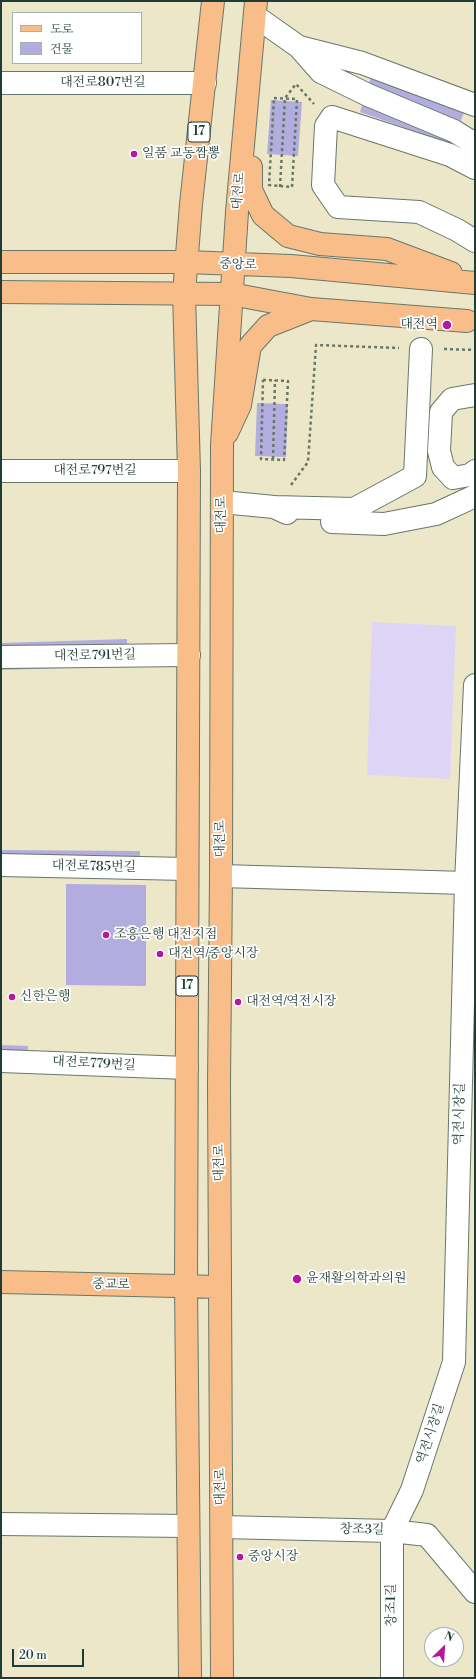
<!DOCTYPE html>
<meta charset="utf-8">
<style>
body{margin:0}
#map{position:relative;width:476px;height:1679px;overflow:hidden;background:#ede7ca;font-family:"Libre Bodoni","Noto Serif KR",serif}
canvas{display:block}
.frame{position:absolute;inset:0;border:2px solid #1f3d34;pointer-events:none}
.legend{position:absolute;left:12px;top:12px;width:130px;height:52px;box-sizing:border-box;background:#fff;border:1px solid #a5b1ae;margin:0;padding:5px 7px;list-style:none;font-size:12px;color:#1f3d34}
.legend li{display:flex;align-items:center;gap:8px;height:20px}
.legend b{width:20px;border:1px solid #a5b1ae}
.north{position:absolute;left:424px;top:1627px;width:40px;height:40px;box-sizing:border-box;background:#fff;border:1px solid #a5b1ae;border-radius:50%;rotate:25deg;font-size:11px;font-weight:700;line-height:16px;text-align:center;color:#1f3d34}
.north::after{content:'';display:block;margin:auto;width:14px;height:18px;background:#b5179e;clip-path:polygon(50% 0,100% 100%,50% 72%,0 100%)}
.scale{position:absolute;left:12px;top:1649px;width:72px;height:18px;box-sizing:border-box;border:2px solid #1f3d34;border-top:0;padding-left:5px;font-size:12px;line-height:14px;white-space:nowrap;color:#1f3d34;-webkit-text-stroke:3px #fff;paint-order:stroke}
</style>
<div id="map">
<canvas width="476" height="1679"></canvas>
<div class="frame"></div>
<ul class="legend">
<li><b style="height:5px;background:#f8bd89"></b>도로</li>
<li><b style="height:11px;background:#b3acde"></b>건물</li>
</ul>
<div class="north">N</div>
<div class="scale">20 m</div>
</div>
<script>
const ctx = document.querySelector('canvas').getContext('2d');
ctx.lineJoin = 'round';
function fillPath(path, color) { ctx.fillStyle = color; ctx.fill(path, 'evenodd'); }
const shape = rows => new Path2D(rows.map(r => 'M' + r).join(''));
function strokePath(path, color, width, dash) { ctx.strokeStyle = color; ctx.lineWidth = width; ctx.lineCap = dash ? 'butt' : 'round'; ctx.setLineDash(dash || []); ctx.stroke(path); }
function label(font, color, halo, rows, align = 'center') {
  ctx.font = font + ' "Libre Bodoni","Noto Serif KR",serif'; ctx.lineWidth = 3.5; ctx.setLineDash([]); ctx.textBaseline = 'middle'; ctx.strokeStyle = halo; ctx.fillStyle = color; for (const [text, x, y, turn = 0] of rows) {
    ctx.save(); ctx.translate(x, y); ctx.rotate((+turn || 0) * Math.PI / 180); ctx.textAlign = isNaN(turn) ? turn : align; if (halo) ctx.strokeText(text, 0, 0); ctx.fillText(text, 0, 0); ctx.restore();
  }
}
fillPath(shape([
 [372,622,456,626,450,779,367,775]
]), '#ded5f6');
fillPath(shape([
 [376,62,468,103,451,144,360,112],
 [271,100,302,102,298,156,267,154],
 [257,403,288,404,286,457,255,456],
 [127,639,128,666,1,670,1,643],
 [1,850,140,851,140,878,1,877],
 [66,884,146,885,146,986,66,985],
 [1,1045,28,1046,27,1069,1,1068]
]), '#b3acde');
const minor = shape([
 [255,16,299,47,362,63,475,105],
 [299,47,321,72,368,95,454,131,475,144],
 [1,83,205,83],
 [475,168,450,155,332,117,326,126,323,185,338,207,419,212,457,230,475,241],
 [475,395,452,399,441,412,439,451,443,467,453,478,470,475,475,471],
 [1,471,189,471],
 [222,502,274,507,287,513],
 [274,507,354,509,415,476,421,349],
 [332,522,384,524,436,514,475,496],
 [1,657,189,655],
 [1,865,186,869],
 [221,876,466,883],
 [1,1061,187,1068],
 [1,1524,188,1526],
 [222,1527,392,1531,427,1535,475,1592],
 [392,1678,392,1531,412,1490,454,1362,466,883,475,685]
]);
const major = shape([
 [251,167,251,190,263,215,288,236,320,244,387,249,451,273],
 [1,262,186,262,291,266,475,283],
 [1,292,231,294,311,309,467,321],
 [227,433,240,405,250,346,268,326,311,309],
 [1,1282,220,1287],
 [190,1678,186,1286,189,471,184,293,191,204,213,1],
 [222,1678,219,1085,221,876,222,445,237,212,256,1]
]);
strokePath(minor, '#677868', 24);
strokePath(major, '#677868', 24);
strokePath(shape([
 [274,98,297,99,292,187,269,185,274,98],
 [280,187,285,98,296,84,314,104],
 [444,349,475,350],
 [263,380,288,381,284,460,261,459,263,380],
 [273,459,275,380],
 [291,485,308,462,316,345,399,348]
]), '#677868', 2.5, [3, 3]);
strokePath(minor, '#fff', 22);
strokePath(major, '#f8bd89', 22);
for (const [x, y, r, color] of [
 [134,154,4,"#b5179e"],
 [447,325,5,"#b5179e"],
 [106,935,4,"#b5179e"],
 [160,954,4,"#b5179e"],
 [12,997,4,"#b5179e"],
 [238,1002,4,"#b5179e"],
 [297,1279,5,"#b5179e"],
 [240,1557,4,"#b5179e"]
]) { const dot = new Path2D(); dot.arc(x, y, r, 0, 2 * Math.PI); ctx.fillStyle = color; ctx.fill(dot); strokePath(dot, '#fff', 1.5); }
for (const [x, y, w] of [
 [199,132,22],
 [187,986,22]
]) { const box = new Path2D(); box.roundRect(x - w / 2, y - 10, w, 20, 3); ctx.fillStyle = '#fff'; ctx.fill(box); strokePath(box, '#1f3d34', 1); }
label('bold 12px', '#1f3d34', null, [
 ["17",199,132],
 ["17",187,986]
]);
label('13px', '#1f3d34', '#fff', [
 ["대전로807번길",103,83],
 ["대전로",239,191,-85],
 ["중앙로",238,265,2],
 ["대전로797번길",95,471],
 ["대전로",222,515,-90],
 ["대전로791번길",95,656,-1],
 ["대전로",221,839,-90],
 ["대전로785번길",94,867,1],
 ["대전로779번길",94,1064,3],
 ["역전시장길",460,1114,-89],
 ["대전로",220,1163,-90],
 ["중교로",111,1285,1],
 ["역전시장길",431,1434,-72],
 ["대전로",221,1487,-90],
 ["창조3길",362,1530,1],
 ["창조1길",392,1605,-90]
]);
label('13px', '#1f3d34', '#fff', [
 ["일품 교동짬뽕",142,154],
 ["대전역",438,325,"right"],
 ["조흥은행 대전지점",114,935],
 ["대전역/중앙시장",168,954],
 ["신한은행",20,997],
 ["대전역/역전시장",246,1002],
 ["윤재활의학과의원",306,1279],
 ["중앙시장",248,1557]
], 'left');
</script>
